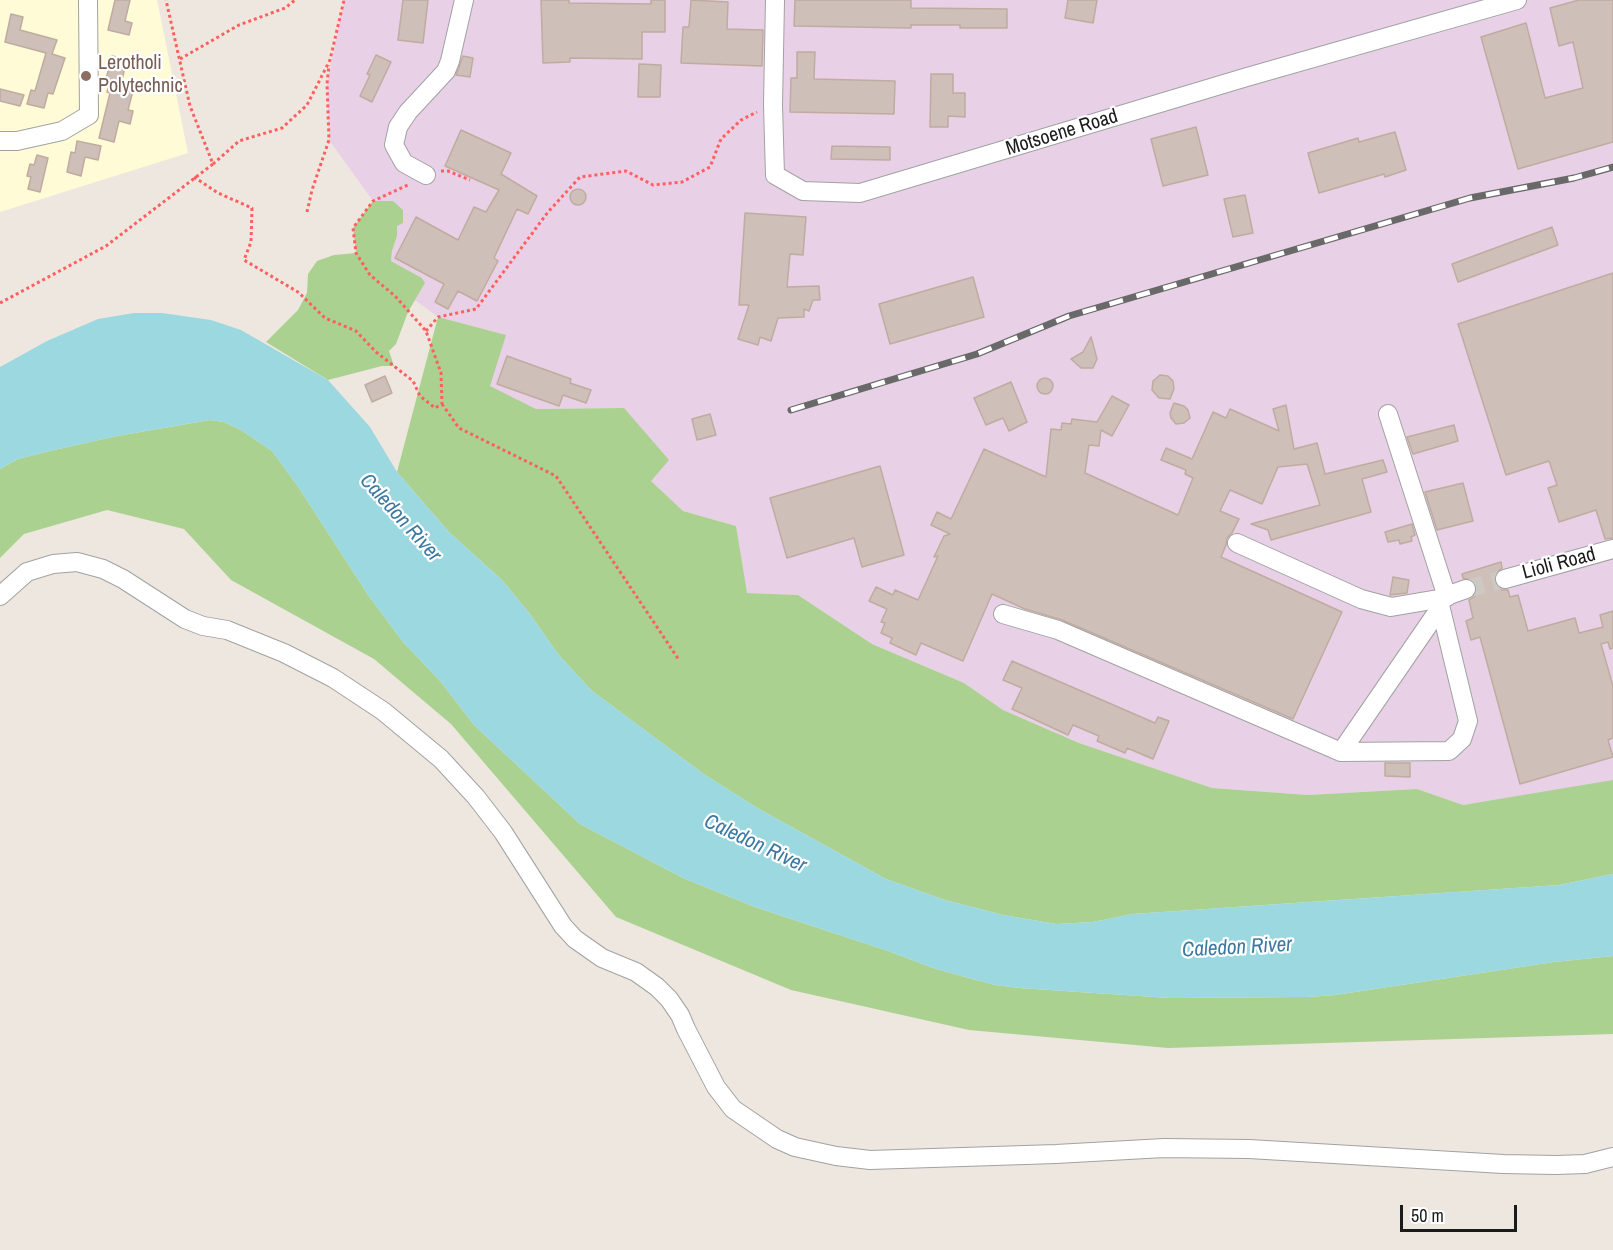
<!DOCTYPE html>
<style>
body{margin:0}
#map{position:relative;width:1613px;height:1250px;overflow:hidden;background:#eee7df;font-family:"Archivo Narrow",sans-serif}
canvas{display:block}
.scale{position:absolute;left:1400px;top:1205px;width:117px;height:27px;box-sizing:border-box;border:3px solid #1b1b1b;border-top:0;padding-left:8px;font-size:18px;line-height:21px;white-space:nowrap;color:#1b1b1b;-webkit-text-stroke:4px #fff;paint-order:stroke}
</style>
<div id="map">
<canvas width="1613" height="1250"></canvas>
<div class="scale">50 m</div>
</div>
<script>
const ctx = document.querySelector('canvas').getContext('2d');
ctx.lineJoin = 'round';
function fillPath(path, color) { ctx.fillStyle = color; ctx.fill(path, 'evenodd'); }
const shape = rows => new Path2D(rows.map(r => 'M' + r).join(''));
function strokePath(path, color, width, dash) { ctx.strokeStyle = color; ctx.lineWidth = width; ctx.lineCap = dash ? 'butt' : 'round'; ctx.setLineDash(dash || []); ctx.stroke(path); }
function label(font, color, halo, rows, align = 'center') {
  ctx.font = font + ' "Archivo Narrow",sans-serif'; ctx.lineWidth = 4.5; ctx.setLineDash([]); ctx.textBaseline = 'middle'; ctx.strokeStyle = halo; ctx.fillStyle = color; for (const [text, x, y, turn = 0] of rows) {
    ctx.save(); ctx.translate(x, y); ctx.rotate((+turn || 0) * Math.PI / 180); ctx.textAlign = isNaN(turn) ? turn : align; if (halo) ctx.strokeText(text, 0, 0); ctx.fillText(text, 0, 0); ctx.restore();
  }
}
fillPath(shape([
 [344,0,1613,0,1613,781,1463,805,1417,789,1308,795,1212,788,1079,743,1003,710,964,683,872,644,798,595,746,593,736,526,683,511,651,481,624,408,536,409,489,386,505,335,438,317,415,300,425,283,422,278,391,261,392,251,397,236,393,201,373,201,329,140,327,84]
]), '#e8d0e6');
fillPath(shape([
 [0,0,157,0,188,153,0,212]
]), '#fffbd7');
fillPath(shape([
 [373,201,393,201,403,210,403,223,397,226,397,236,392,251,391,261,422,278,425,283,408,312,396,344,389,351,394,366,382,366,328,380,266,342,298,310,307,293,308,274,317,261,334,255,356,253,353,228],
 [438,317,506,335,490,386,536,409,624,408,669,460,651,481,683,511,736,526,747,593,798,595,872,644,964,683,1003,710,1079,743,1212,788,1308,795,1417,789,1463,805,1613,780,1613,874,1559,885,1133,914,1093,922,1056,924,1003,915,945,900,886,879,759,809,705,775,591,690,558,654,530,614,502,580,449,532,397,472],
 [210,420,224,422,241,430,272,451,299,488,368,595,403,642,441,682,474,725,580,824,683,878,755,907,888,951,936,969,995,985,1019,988,1170,998,1307,997,1335,995,1554,962,1613,956,1613,1034,1168,1048,969,1030,791,990,616,917,451,724,374,659,231,580,184,529,107,510,24,534,0,558,0,469,18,459,54,450,117,436]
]), '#aad190');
fillPath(shape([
 [134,313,162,313,211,320,241,330,328,380,370,427,397,472,449,532,502,580,530,614,558,654,591,690,705,775,759,809,886,879,945,900,1003,915,1056,924,1093,922,1133,914,1559,885,1613,874,1613,956,1554,962,1335,995,1307,997,1170,998,1019,988,995,985,936,969,888,951,755,907,683,878,580,824,474,725,441,682,403,642,368,595,299,488,272,451,241,430,224,422,210,420,192,423,117,436,54,450,18,459,0,469,0,367,47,341,98,319]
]), '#9bd8e0');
const building = shape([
 [115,0,130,0,125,21,132,23,129,35,108,30,115,0],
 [403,0,428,0,423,43,398,40,403,0],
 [541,0,569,0,569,3,651,4,651,0,665,0,665,32,642,32,642,59,570,58,570,62,543,63,541,0],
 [691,0,728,2,727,29,763,30,762,66,681,63,683,27,689,27,691,0],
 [795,0,911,0,911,8,1007,9,1007,28,960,28,960,25,911,25,911,28,794,26,795,0],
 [1068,0,1097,0,1093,23,1065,18,1068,0],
 [1579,0,1613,0,1613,142,1518,169,1481,37,1526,23,1545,98,1583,88,1573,42,1559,46,1550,8,1579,0],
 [11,14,23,17,20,30,57,40,52,54,65,58,53,94,48,93,44,108,27,104,31,90,35,91,46,53,5,42,11,14],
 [797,52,815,52,814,79,895,81,894,114,790,112,791,78,797,78,797,52],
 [376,55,391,62,372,102,360,96,370,75,367,74,376,55],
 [112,56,127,59,121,84,134,87,128,110,133,111,130,124,119,121,114,142,99,138,110,93,107,92,110,80,106,79,112,56],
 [463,56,473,58,470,77,456,75,463,56],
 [639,64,661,65,660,97,638,97,639,64],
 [931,74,953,74,953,93,965,93,965,117,948,116,948,127,930,127,931,74],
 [0,89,24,95,20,106,0,101,0,89],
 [1196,127,1208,175,1163,186,1151,139,1196,127],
 [461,130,511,153,501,174,537,196,528,214,517,209,494,258,498,261,477,301,458,291,448,309,435,302,444,284,395,258,416,217,458,240,474,207,486,212,499,190,445,166,461,130],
 [1395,132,1406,170,1385,177,1384,174,1319,193,1308,153,1358,138,1359,142,1395,132],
 [77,141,101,146,98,160,85,157,81,176,67,172,71,152,75,153,77,141],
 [832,146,890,147,890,160,831,159,832,146],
 [37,155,48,158,40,192,28,189,31,177,27,176,30,164,34,165,37,155],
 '570 197a8 8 0 1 1 16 0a8 8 0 1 1-16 0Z',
 [1245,195,1253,233,1233,237,1224,199,1245,195],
 [745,213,806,217,803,255,790,254,787,287,819,286,820,300,813,300,809,311,804,309,804,317,778,318,771,341,760,337,758,345,738,339,749,305,739,305,745,213],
 [1552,227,1558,245,1458,282,1452,264,1552,227],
 [1613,273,1613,538,1605,539,1596,510,1559,522,1548,488,1557,485,1549,461,1506,475,1458,324,1613,273],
 [973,277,984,317,890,344,879,304,973,277],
 [1091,337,1097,359,1093,368,1081,368,1071,359,1083,352,1091,337],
 [507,356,571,379,570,383,591,390,586,403,563,395,559,406,497,384,507,356],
 [1160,375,1168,376,1173,381,1174,389,1170,399,1159,398,1152,390,1153,381,1160,375],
 [385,376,392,393,372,402,365,385,385,376],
 '1037 386a8 8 0 1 1 16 0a8 8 0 1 1-16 0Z',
 [1011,382,1027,422,1009,431,1003,418,986,425,974,398,1011,382],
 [1112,396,1129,405,1112,436,1101,430,1099,446,1089,445,1085,473,1178,515,1193,478,1185,474,1186,470,1161,460,1166,448,1192,459,1213,412,1226,418,1230,409,1279,431,1273,409,1286,405,1294,449,1317,443,1325,474,1383,460,1387,472,1362,479,1371,512,1271,540,1268,530,1251,524,1320,505,1307,464,1278,467,1262,504,1230,490,1220,511,1239,519,1232,533,1227,538,1226,545,1221,557,1342,612,1293,719,1062,620,1025,609,992,594,963,661,921,643,916,655,890,643,892,638,881,633,885,623,881,622,887,609,869,601,876,587,893,595,895,590,918,600,938,556,934,557,944,536,950,534,931,525,937,512,951,519,984,449,1046,477,1051,429,1061,430,1062,423,1071,424,1072,419,1097,422,1112,396],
 [1174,403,1184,406,1188,410,1190,418,1184,423,1176,424,1171,418,1170,413,1174,403],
 [710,414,716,435,697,440,692,419,710,414],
 [1454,425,1458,441,1413,454,1407,437,1454,425],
 [880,466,904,555,862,567,854,538,787,558,770,498,880,466],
 [1463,483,1473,521,1437,530,1425,492,1463,483],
 [1412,524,1415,535,1411,537,1412,541,1400,544,1399,540,1388,542,1385,532,1412,524],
 [1501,562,1502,568,1494,576,1494,583,1502,590,1508,590,1510,597,1518,595,1528,631,1575,618,1579,633,1603,627,1600,615,1613,611,1613,648,1610,649,1608,642,1601,644,1613,686,1613,738,1608,740,1613,757,1520,784,1480,637,1471,640,1466,621,1473,618,1469,600,1475,596,1477,590,1474,581,1463,578,1462,574,1501,562],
 [1393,577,1409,580,1407,593,1390,595,1393,577],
 [1012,661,1155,723,1158,717,1169,721,1153,759,1127,748,1125,753,1097,741,1099,736,1073,725,1068,735,1012,709,1022,688,1003,680,1012,661],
 [1385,763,1410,763,1410,777,1385,776,1385,763]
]);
fillPath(building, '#cebfb8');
strokePath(building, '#c0aba0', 1.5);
strokePath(shape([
 [1466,589,1505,579]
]), '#cec8c2', 18, [18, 9]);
const minor = shape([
 [775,0,773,105,775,175,803,191,860,193,1247,77,1517,0],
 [0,141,17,141,62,131,89,115,88,0],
 [426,175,404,163,394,145,398,127,408,112,446,71,450,61,464,0],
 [1388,414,1447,597],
 [1237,543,1361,599,1391,607,1438,599,1466,589],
 [1505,579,1613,549],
 [0,596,27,572,53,564,77,562,103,569,123,579,185,619,203,626,227,630,284,653,333,678,383,711,441,759,476,797,503,832,563,926,575,939,602,958,636,972,657,987,669,999,680,1015,686,1029,716,1087,733,1109,777,1139,795,1147,836,1156,870,1160,1056,1154,1164,1148,1249,1149,1503,1164,1556,1165,1585,1164,1613,1157],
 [1003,614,1058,630,1341,752,1440,608],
 [1341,752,1449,751,1462,739,1468,721,1439,601]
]);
strokePath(minor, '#a2a2a2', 20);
strokePath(shape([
 [180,59,239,25,285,8,295,0],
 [213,164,239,141,282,128,307,105,330,60,344,0],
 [441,171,448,171,470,180],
 [194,177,218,193,252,208,251,242,244,260,298,292,325,318,356,331,376,352,413,381,420,396,435,408,442,404,441,373,426,331,395,296,370,275,356,253,353,228,373,201,410,184],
 [307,212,312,190,329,140,327,84,329,65],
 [0,303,106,246,213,164,190,106,166,0],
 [426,331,438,317,476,309,548,212,580,177,626,171,653,185,682,182,710,167,721,139,741,120,757,112],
 [442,404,459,428,556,476,679,660]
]), '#ff5f5f', 3, [3, 3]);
strokePath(minor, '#fff', 18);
const rail = shape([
 [791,410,977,354,1069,316,1470,198,1574,178,1613,167]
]);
strokePath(rail, '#696969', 7);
strokePath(rail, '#fff', 4.5, [14]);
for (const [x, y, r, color] of [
 [86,76,6,"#8d6e63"]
]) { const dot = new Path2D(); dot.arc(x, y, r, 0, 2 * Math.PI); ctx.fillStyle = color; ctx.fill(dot); strokePath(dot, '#fff', 2); }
label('20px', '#785e54', '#fff', [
 ["Lerotholi",98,64],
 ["Polytechnic",98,87]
], 'left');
label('20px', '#1b1b1b', '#fff', [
 ["Motsoene Road",1062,133,-17],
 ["Lioli Road",1559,564,-15]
]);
label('italic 21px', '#3b79a2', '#fff', [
 ["Caledon River",400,518,48],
 ["Caledon River",755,844,25],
 ["Caledon River",1237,948,-3]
]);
</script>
